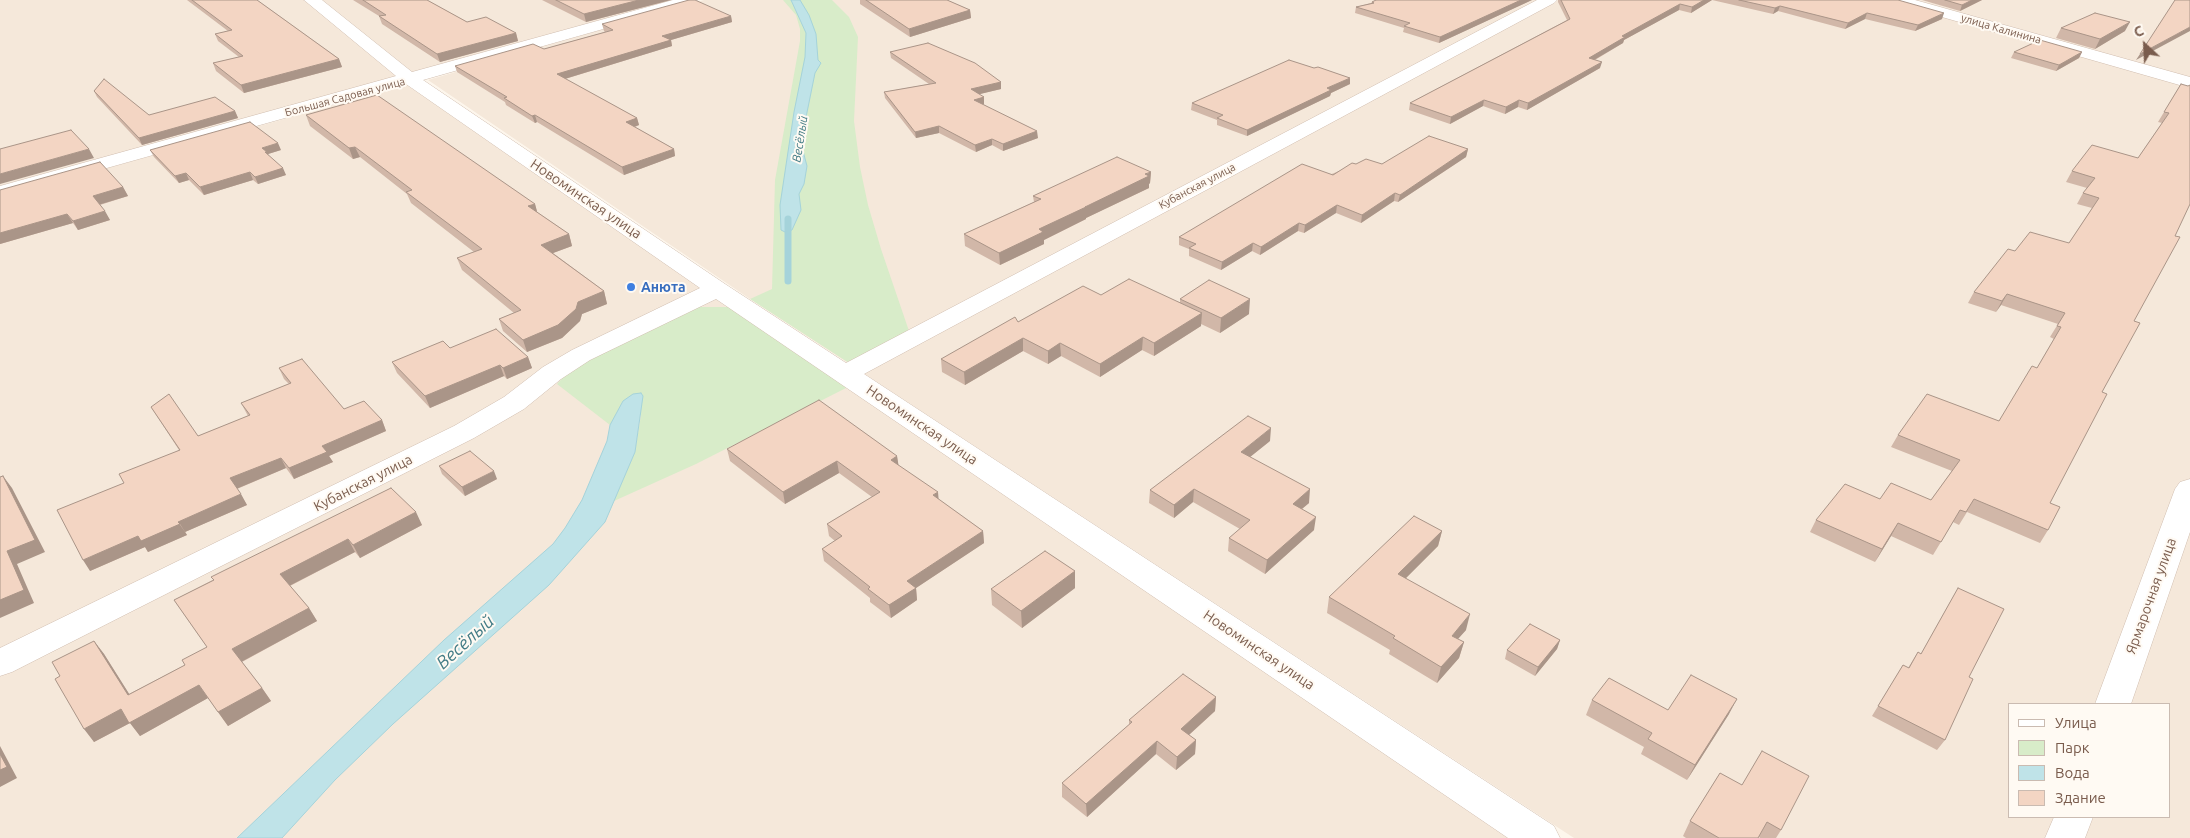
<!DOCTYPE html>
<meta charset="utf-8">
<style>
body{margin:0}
#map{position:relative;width:2190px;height:838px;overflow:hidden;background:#fdf6ec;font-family:Ubuntu,sans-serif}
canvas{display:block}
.legend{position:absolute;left:2008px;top:703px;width:162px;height:115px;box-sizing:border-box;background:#fffaf3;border:1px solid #cabbb1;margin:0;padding:6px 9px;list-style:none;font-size:15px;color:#7a5c4d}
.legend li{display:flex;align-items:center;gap:10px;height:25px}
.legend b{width:25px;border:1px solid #cabbb1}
.north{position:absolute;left:2120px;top:20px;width:50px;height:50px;-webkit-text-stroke:4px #fffaf3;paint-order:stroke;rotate:335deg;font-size:14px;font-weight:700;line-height:20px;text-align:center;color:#7a5c4d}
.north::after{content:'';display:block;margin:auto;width:18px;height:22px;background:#7a5c4d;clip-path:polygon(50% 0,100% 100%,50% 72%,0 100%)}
</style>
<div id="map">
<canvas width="2190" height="838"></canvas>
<ul class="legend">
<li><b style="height:6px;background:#fff"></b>Улица</li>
<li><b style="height:14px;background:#d8ecc9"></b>Парк</li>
<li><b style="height:14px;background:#bfe3e8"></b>Вода</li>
<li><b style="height:14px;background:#f3d5c3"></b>Здание</li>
</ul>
<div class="north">С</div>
</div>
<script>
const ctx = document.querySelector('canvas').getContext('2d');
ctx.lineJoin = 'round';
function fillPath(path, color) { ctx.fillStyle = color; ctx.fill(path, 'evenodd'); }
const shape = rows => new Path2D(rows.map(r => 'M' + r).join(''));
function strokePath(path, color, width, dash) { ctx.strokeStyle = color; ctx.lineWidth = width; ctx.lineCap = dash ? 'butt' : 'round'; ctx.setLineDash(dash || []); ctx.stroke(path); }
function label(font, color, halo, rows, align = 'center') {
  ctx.font = font + ' Ubuntu,sans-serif'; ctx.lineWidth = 4; ctx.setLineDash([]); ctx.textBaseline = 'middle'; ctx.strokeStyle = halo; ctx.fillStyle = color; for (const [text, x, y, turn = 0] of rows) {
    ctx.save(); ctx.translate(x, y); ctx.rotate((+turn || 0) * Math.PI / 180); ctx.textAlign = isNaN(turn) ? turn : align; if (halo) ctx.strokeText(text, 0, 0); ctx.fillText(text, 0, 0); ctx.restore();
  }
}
fillPath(shape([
 [0,0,677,0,0,186],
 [704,0,2190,0,2190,838,1574,838,750,299,428,80],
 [2009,704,2169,704,2169,817,2009,817],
 [407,85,703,289,1514,838,0,838,0,198]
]), '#f5e8da');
fillPath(shape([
 [783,0,832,0,849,17,858,37,854,121,860,167,868,205,881,249,909,331,849,363,750,299,772,289,775,180,800,41,800,29,796,15],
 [696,307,731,307,848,387,696,464,614,501,635,452,641,415,623,401,610,425,557,384,567,373,588,359]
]), '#d8ecc9');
const water = shape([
 [791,0,800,0,809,15,816,34,818,60,821,63,815,73,802,137,803,151,807,166,804,184,799,194,801,210,792,230,785,232,781,230,780,205,794,112,805,57,806,33,791,0],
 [641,393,643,396,635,452,605,522,549,585,393,724,335,780,282,838,237,838,444,640,553,544,565,528,582,500,607,441,610,425,623,401,633,394,641,393]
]);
fillPath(water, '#bfe3e8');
strokePath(water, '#a5d3da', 1);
strokePath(shape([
 [788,219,788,281]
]), '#a5d3da', 7);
const street = shape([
 [304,0,322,0,412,72,673,0,698,0,695,3,423,80,725,284,846,363,1537,0,1557,0,1554,3,864,374,1554,826,1560,838,1508,838,716,299,590,360,561,379,524,409,474,438,12,672,0,676,0,648,454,426,504,397,543,367,572,350,700,288,406,84,0,198,0,186,396,76,304,0],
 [1890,0,1915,0,2190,77,2190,88,1893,3,1890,0],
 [2190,479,2190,532,2131,704,2095,704,2175,489,2180,482,2190,479],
 [2054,817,2093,817,2085,838,2045,838,2054,817]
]);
strokePath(street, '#d1beb0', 1);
fillPath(street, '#fff');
fillPath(shape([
 [187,0,257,0,339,59,342,67,244,93,216,71,213,63,239,57,218,41,215,34,228,31],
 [353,0,427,0,467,22,516,33,518,41,440,62,382,24,379,16],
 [542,0,671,0,586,22],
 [860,0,947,0,970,10,971,18,910,37,860,4],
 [1376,0,1532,0,1439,43,1403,32,1404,28,1355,13,1356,7,1371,3,1372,2],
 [1558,0,1898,0,1942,19,1915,31,1865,19,1845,29,1778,11,1773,14,1712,0,1691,13,1679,10,1624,40,1623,43,1595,60,1600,68,1527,110,1518,107,1505,114,1483,106,1450,124,1409,110,1410,103,1567,20,1558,2],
 [1922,0,1982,0,1960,11],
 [731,16,732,22,671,40,672,46,565,79,637,118,639,125,635,127,674,149,675,156,624,175,537,122,535,123,506,105,505,102,457,72,455,66,544,49,605,32,604,31,602,24],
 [2061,28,2125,31,2095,49,2056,38],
 [890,52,1001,82,1001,89,979,94,984,97,984,104,983,104,1038,138,1003,151,992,145,976,152,939,133,916,138,885,98,884,92,929,84,891,58],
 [2014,52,2082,52,2079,58,2056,71,2011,58],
 [1350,84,1331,93,1330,96,1247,136,1217,125,1217,120,1191,110,1192,103],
 [2181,84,2134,321,2102,392,2050,503,2048,530,2040,543,1967,512,1959,525,1953,522,1933,555,1891,536,1875,562,1810,532,1816,520,1880,499,1931,500,1952,471,1891,447,1898,435,1999,421,2037,368,2054,339,2050,337,2058,324,2001,305,1996,312,1968,303,1974,292,2015,251,2069,243,2092,208,2077,204,2083,193,2087,188,2066,182,2072,171,2138,158,2162,123,2158,122],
 [94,91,149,115,235,111,238,118,142,145,97,97],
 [306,115,535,204,537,212,569,234,572,246,553,253,604,291,607,304,582,314,580,321,562,338,527,352,503,331,499,319,514,313,462,270,457,258,474,252,411,203,407,194,360,157,353,159,310,126],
 [1468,149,1466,157,1398,202,1394,201,1361,223,1336,213,1304,233,1298,231,1260,255,1252,251,1221,270,1189,256,1189,249,1179,245,1179,237,1356,164,1382,164],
 [150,150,281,150,268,154,269,157,286,175,258,184,253,180,204,195,189,180,179,183,154,157],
 [1151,172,1150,183,1149,184,1149,188,1086,218,1086,219,1044,240,1044,244,1000,265,965,246,964,234,1034,202,1033,196],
 [123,187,128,196,100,205,110,220,78,230,73,223,0,244,0,190],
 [1101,295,1180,302,1180,299,1249,314,1220,333,1201,324,1201,326,1154,356,1142,350,1100,377,1061,356,1048,364,1023,351,965,385,942,372,941,359,1018,322],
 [528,357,532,368,507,379,504,376,430,408,397,373,392,362],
 [279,368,344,409,382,420,386,431,329,456,333,462,294,479,286,468,237,489,247,505,185,532,187,535,148,552,145,547,90,571,124,483,179,450,151,407,198,436,248,416,241,403,289,384,284,379],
 [1270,441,1250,457,1309,503,1302,509,1314,530,1265,574,1228,551,1229,538,1240,529,1193,502,1174,518,1149,503,1150,490],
 [727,449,897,456,898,465,938,499,983,531,984,543,916,588,917,600,891,618,870,602,870,598,824,561,822,549,835,541,829,536,827,524,872,497,839,473,785,504,730,461],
 [439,466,497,479,465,496,442,474],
 [391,488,422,525,360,558,355,552,290,586,309,608,317,621,242,662,262,688,271,701,228,726,208,698,140,736,130,723,94,742,60,676,94,641,104,654,129,694,185,665,207,647,174,600],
 [1442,531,1438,546,1406,578,1466,630,1458,639,1464,642,1459,658,1437,683,1389,654,1390,650,1327,613,1329,597],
 [1075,571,1075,588,1022,628,992,605,991,589],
 [1958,588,1969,677,1945,740,1937,750,1872,716,1903,665,1908,668,1918,652,1921,654],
 [1560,640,1557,649,1535,676,1505,659,1507,650],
 [1216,697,1215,711,1189,735,1196,740,1195,754,1176,770,1156,754,1087,817,1062,797,1062,783,1129,725,1129,720],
 [1592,700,1668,710,1729,714,1687,780,1641,754,1644,747,1586,715],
 [1720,773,1781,830,1776,838,1760,838,1759,837,1758,838,1686,838,1683,836,1690,821]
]), '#d1b7a8');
fillPath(shape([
 [639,0,671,0,586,22,584,14],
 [1521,0,1532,0,1439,43,1440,37],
 [1704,0,1712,0,1691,13,1692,7],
 [1972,0,1982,0,1960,11,1962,5],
 [1680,4,1679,10,1624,40,1623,43,1587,64,1589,58,1622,36],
 [1780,6,1778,11,1773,14,1775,8],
 [970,10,971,18,910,37,909,29],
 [1867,13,1865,19,1845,29,1848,23],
 [1944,13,1942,19,1915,31,1918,25],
 [731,16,732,22,671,40,672,46,558,81,557,74,662,36],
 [2130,22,2125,31,2095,49,2100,39],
 [2190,27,2190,31,2136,60,2140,54],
 [516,33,518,41,440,62,437,54],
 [2082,52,2079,58,2056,71,2059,65],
 [339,59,342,67,244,93,241,85],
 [1602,62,1600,68,1527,110,1528,103],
 [1350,78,1350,84,1331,93,1330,96,1247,136,1247,130,1327,88],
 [1001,82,1001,89,972,96,971,89],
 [984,97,984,104,975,106,974,100],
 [1484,100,1483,106,1450,124,1451,117],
 [1519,100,1518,107,1505,114,1506,107],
 [235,111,238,118,142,145,139,138],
 [535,115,537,122,535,123,532,116],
 [637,118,639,125,628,129,626,122],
 [939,126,939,133,916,138,915,132],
 [1037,131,1038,138,1003,151,1003,144],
 [992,139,992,145,976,152,975,145],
 [278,143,281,150,268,154,270,159,268,159,262,148],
 [355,147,360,157,353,159,349,148],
 [89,149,94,158,0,184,0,174],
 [674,149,675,156,624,175,622,167],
 [1468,149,1466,157,1398,202,1400,195],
 [283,168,286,175,258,184,255,177],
 [250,172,253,180,204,195,200,187],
 [1151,172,1150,183,1149,184,1149,188,1086,218,1086,219,1044,240,1044,244,1000,265,999,253,1039,229,1085,207],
 [186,173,189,180,179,183,175,176],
 [123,187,128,196,98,205,93,196],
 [1395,193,1394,201,1361,223,1362,215],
 [535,204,538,215,528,206],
 [1337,205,1336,213,1304,233,1305,225],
 [105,211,110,220,78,230,73,221],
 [67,214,73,223,0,244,0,233],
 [1299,223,1298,231,1260,255,1261,247],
 [569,234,572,246,545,256,541,245],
 [1253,243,1252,251,1221,270,1222,262],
 [604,291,607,304,582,314,580,321,562,338,527,352,523,340,578,302],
 [2007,294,2001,305,1996,312,2002,301],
 [1250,299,1249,314,1220,333,1221,318],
 [1202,313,1201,326,1154,356,1154,343],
 [1143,337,1142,350,1100,377,1100,364],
 [1023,338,1023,351,965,385,964,372],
 [1060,343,1061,356,1048,364,1048,351],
 [528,357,532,368,507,379,503,368],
 [500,365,504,376,430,408,425,396],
 [382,420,386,431,329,456,333,462,294,479,289,468,322,446],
 [1271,428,1270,441,1240,465,1241,452],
 [897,456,899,468,891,460],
 [281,458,286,468,236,489,230,478],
 [837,461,839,473,785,504,783,492],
 [494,471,497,479,465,496,462,487],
 [3,476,12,488,45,552,17,564,34,603,0,618,0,600,7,551],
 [1194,489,1193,502,1174,518,1174,505],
 [1310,489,1309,503,1292,517,1293,504],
 [938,492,939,504,933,495],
 [241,494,247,505,185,532,178,522],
 [416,512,422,525,360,558,353,545],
 [1316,517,1314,530,1265,574,1267,560],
 [1898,523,1891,536,1875,562,1882,549],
 [180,524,187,535,148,552,145,547,90,571,83,560,138,536],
 [983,531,984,543,916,588,917,600,891,618,889,605,907,581],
 [1442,531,1438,546,1395,589,1398,574],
 [348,539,355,552,287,587,280,574],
 [1075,571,1075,588,1022,628,1021,611],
 [309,608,317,621,241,662,232,649],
 [1470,614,1466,630,1447,651,1452,636],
 [1560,640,1557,649,1535,676,1538,667],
 [94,641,104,654,138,708,128,695],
 [1464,642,1459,658,1437,683,1441,667],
 [199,685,208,698,140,736,130,723,94,742,84,729,121,709],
 [262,688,271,701,228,726,218,712],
 [1216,697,1215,711,1180,743,1181,729],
 [1737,699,1729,714,1687,780,1695,765],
 [1196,740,1195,754,1176,770,1177,757],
 [1157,741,1156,754,1087,817,1086,804],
 [0,746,17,778,0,787]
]), '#aa9588');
const building = shape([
 [192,0,257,0,339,59,241,85,213,63,243,56,215,34,232,30,192,0],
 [363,0,427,0,467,22,486,17,516,33,437,54,379,16,386,15,363,0],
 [556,0,639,0,584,14,556,0],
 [689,0,695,0,731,16,662,36,671,40,557,74,637,118,626,122,674,149,622,167,535,115,532,116,504,98,507,97,455,66,533,44,544,49,613,30,602,24,689,0],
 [866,0,947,0,970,10,909,29,866,0],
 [1376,0,1521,0,1440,37,1404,26,1410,23,1356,7,1374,3,1372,2,1376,0],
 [1561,0,1704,0,1692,7,1680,4,1622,36,1625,37,1589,58,1602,62,1528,103,1519,100,1506,107,1484,100,1451,117,1410,103,1570,19,1561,0],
 [1739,0,1898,0,1944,13,1918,25,1867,13,1848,23,1780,6,1775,8,1739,0],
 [1945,0,1972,0,1962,5,1945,0],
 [2175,0,2190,0,2190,27,2140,54,2175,0],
 [2095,13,2130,22,2100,39,2061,28,2095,13],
 [2040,40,2082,52,2059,65,2014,52,2040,40],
 [928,43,975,63,1001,82,971,89,984,97,974,100,1037,131,1003,144,992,139,975,145,939,126,915,132,884,92,936,83,890,52,928,43],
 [1289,60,1314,68,1318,67,1350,78,1327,88,1331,90,1247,130,1217,118,1223,115,1192,103,1289,60],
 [104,79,149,115,215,97,235,111,139,138,94,91,104,79],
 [2181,84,2188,86,2190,85,2190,204,2175,236,2180,237,2134,321,2140,323,2102,392,2107,394,2050,503,2060,507,2048,530,1974,499,1966,512,1960,510,1941,542,1898,523,1882,549,1816,520,1845,484,1880,499,1891,483,1931,500,1960,460,1898,435,1927,394,1999,421,2032,366,2037,368,2061,327,2057,326,2065,313,2007,294,2002,301,1974,292,2008,249,2015,251,2030,232,2069,243,2099,198,2083,193,2095,178,2072,171,2092,145,2138,158,2169,113,2164,112,2181,84],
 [377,95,535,204,528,206,569,234,541,245,604,291,578,302,576,309,558,325,523,340,499,319,521,310,457,258,482,249,406,192,412,190,355,147,349,148,306,115,377,95],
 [250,122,278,143,262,148,267,152,265,152,283,168,255,177,250,172,200,187,186,173,175,176,150,150,250,122],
 [71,130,89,149,0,174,0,149,71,130],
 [1429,136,1468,149,1400,195,1395,193,1362,215,1337,205,1305,225,1299,223,1261,247,1253,243,1222,262,1189,248,1196,244,1179,237,1302,164,1333,175,1352,163,1356,164,1366,159,1382,164,1429,136],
 [1117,157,1151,172,1145,174,1149,176,1085,207,1086,207,1039,229,1043,232,999,253,964,234,1041,199,1033,196,1117,157],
 [100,162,123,187,93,196,105,211,73,221,67,214,0,233,0,190,100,162],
 [1129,279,1202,313,1154,343,1143,337,1100,364,1060,343,1048,351,1023,338,964,372,941,359,1015,317,1018,322,1083,286,1101,295,1129,279],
 [1209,280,1250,299,1221,318,1180,299,1209,280],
 [496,329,528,357,503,368,500,365,425,396,392,362,443,341,450,348,496,329],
 [302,359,344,409,364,401,382,420,322,446,327,452,289,468,281,458,230,478,241,494,178,522,180,524,141,541,138,536,83,560,57,510,124,483,119,474,180,450,151,407,169,394,198,436,250,415,241,403,291,383,279,368,302,359],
 [819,400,897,456,891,460,938,492,933,495,983,531,907,581,916,588,889,605,868,589,870,587,822,549,842,536,827,524,880,492,837,461,783,492,727,449,819,400],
 [1248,416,1271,428,1241,452,1310,489,1293,504,1316,517,1267,560,1229,538,1250,520,1194,489,1174,505,1150,490,1248,416],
 [470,451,494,471,462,487,439,466,470,451],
 [3,476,35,540,7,551,24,590,0,600,0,477,3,476],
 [391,488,416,512,353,545,348,539,280,574,309,608,232,649,262,688,218,712,199,685,129,723,121,709,84,729,55,679,60,676,52,662,94,641,128,695,185,665,182,660,207,647,174,600,214,580,211,577,391,488],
 [1414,516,1442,531,1398,574,1470,614,1452,636,1464,642,1441,667,1393,638,1395,636,1329,597,1414,516],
 [1045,551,1075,571,1021,611,991,589,1045,551],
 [1958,588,2004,609,1969,677,1973,679,1945,740,1878,706,1903,665,1909,668,1918,652,1921,654,1958,588],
 [1530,624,1560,640,1538,667,1507,650,1530,624],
 [1183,674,1216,697,1181,729,1196,740,1177,757,1157,741,1086,804,1062,783,1132,722,1129,720,1183,674],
 [1691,675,1737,699,1695,765,1648,739,1652,733,1592,700,1609,678,1668,710,1691,675],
 [1762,751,1809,776,1781,830,1767,822,1758,838,1719,838,1690,821,1720,773,1742,785,1762,751],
 [0,754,7,767,0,770,0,754]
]);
fillPath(building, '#f3d5c3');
strokePath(building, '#aa9588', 1);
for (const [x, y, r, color] of [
 [631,287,5,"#3f7fe0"]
]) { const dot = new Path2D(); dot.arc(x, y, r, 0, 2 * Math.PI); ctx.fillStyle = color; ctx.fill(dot); strokePath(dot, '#fffaf3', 2); }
label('11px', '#7a5c4d', '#fffaf3', [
 ["улица Калинина",2001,29,16],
 ["Большая Садовая улица",345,97,-15],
 ["Кубанская улица",1197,186,-28]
]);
label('italic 12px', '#437c86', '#fffaf3', [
 ["Весёлый",800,139,-81]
]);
label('14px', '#7a5c4d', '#fffaf3', [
 ["Новоминская улица",586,199,34],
 ["Новоминская улица",922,425,34],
 ["Кубанская улица",363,483,-27],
 ["Ярмарочная улица",2151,596,-70],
 ["Новоминская улица",1259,650,34]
]);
label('bold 14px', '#366cbe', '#fffaf3', [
 ["Анюта",641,287]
], 'left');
label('italic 18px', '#437c86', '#fffaf3', [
 ["Весёлый",465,642,-42]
]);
</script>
